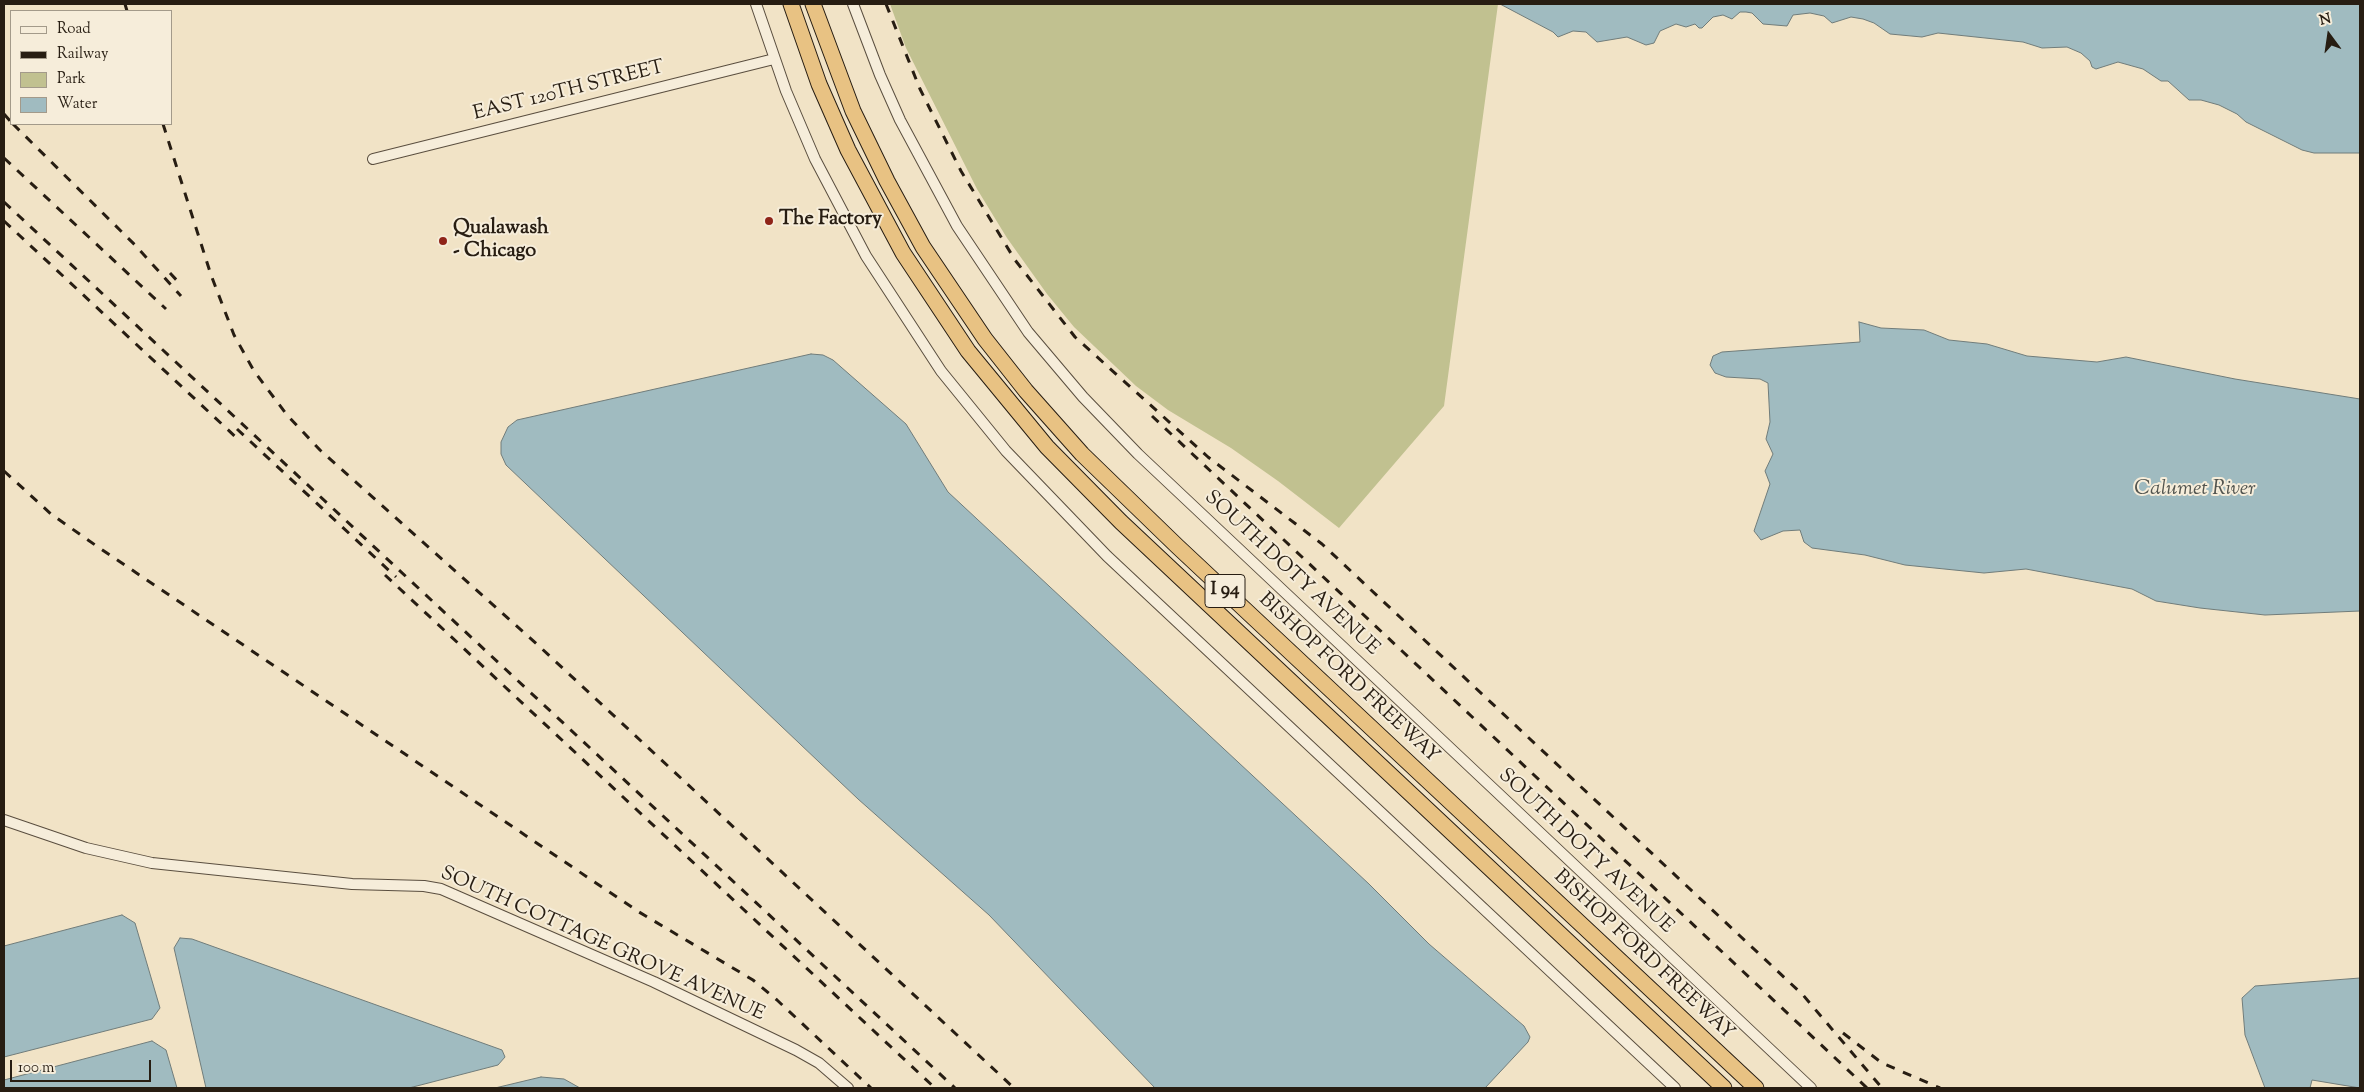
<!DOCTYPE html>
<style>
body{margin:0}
#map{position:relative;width:2364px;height:1092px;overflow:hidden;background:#f1e3c6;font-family:"Sorts Mill Goudy",serif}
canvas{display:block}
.frame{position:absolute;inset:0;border:5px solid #271d12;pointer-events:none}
.legend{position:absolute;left:10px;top:10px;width:162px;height:115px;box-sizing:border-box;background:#f6edda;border:1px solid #a39a8a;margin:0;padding:6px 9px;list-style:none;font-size:15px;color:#271d12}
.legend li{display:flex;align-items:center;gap:10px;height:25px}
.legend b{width:25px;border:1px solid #a39a8a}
.north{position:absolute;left:2304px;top:10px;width:50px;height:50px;-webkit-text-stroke:4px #f6edda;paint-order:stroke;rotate:346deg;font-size:14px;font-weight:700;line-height:20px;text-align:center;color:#271d12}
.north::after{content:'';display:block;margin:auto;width:18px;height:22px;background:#271d12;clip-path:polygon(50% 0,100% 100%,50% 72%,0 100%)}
.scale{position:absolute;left:10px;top:1060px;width:141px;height:22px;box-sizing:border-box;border:2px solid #271d12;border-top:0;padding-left:6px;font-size:15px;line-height:18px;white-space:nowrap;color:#271d12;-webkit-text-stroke:4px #f6edda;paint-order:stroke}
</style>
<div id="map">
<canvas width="2364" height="1092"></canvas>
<div class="frame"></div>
<ul class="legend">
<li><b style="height:6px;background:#f6edda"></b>Road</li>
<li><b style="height:6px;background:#271d12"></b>Railway</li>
<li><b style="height:14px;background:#c1c190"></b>Park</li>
<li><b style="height:14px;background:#a0bbc0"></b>Water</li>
</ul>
<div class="north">N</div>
<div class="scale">100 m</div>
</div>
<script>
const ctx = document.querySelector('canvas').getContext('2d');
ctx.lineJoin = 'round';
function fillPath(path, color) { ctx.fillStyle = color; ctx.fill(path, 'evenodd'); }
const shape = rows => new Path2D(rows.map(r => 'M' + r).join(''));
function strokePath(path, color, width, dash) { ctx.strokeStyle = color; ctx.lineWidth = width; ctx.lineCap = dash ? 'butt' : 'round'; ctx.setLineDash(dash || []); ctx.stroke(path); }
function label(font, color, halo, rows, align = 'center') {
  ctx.font = font + ' "Sorts Mill Goudy",serif'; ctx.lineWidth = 4; ctx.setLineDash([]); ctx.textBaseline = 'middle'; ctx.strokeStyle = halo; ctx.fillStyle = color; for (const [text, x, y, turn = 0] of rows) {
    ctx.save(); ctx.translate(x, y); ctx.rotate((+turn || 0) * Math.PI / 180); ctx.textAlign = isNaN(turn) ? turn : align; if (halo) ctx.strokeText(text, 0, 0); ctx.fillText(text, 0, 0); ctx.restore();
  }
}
fillPath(shape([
 [890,4,1498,4,1444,406,1339,528,1278,481,1231,448,1168,410,1136,386,1074,327,1047,294,1007,238,977,189,906,48]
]), '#c1c190');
const water = shape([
 [1500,4,2360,4,2360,153,2314,153,2302,150,2246,122,2237,114,2219,105,2201,100,2189,100,2168,81,2161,81,2143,69,2118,62,2096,69,2092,67,2090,61,2081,53,2067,47,2042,48,2023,42,1938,33,1922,37,1890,34,1874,23,1863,19,1851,17,1832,23,1824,16,1810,13,1793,15,1787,26,1763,24,1752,13,1746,12,1740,12,1732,19,1723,15,1713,17,1702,28,1699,28,1695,24,1686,27,1676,24,1660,31,1654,43,1646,45,1627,37,1597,42,1586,32,1573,31,1558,37,1553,32,1500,4],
 [1859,322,1881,328,1924,330,1949,340,1987,344,2027,356,2097,362,2126,357,2235,379,2360,399,2360,611,2265,615,2200,608,2156,601,2132,589,2026,569,1984,573,1905,565,1865,555,1812,548,1804,542,1800,530,1783,531,1761,540,1754,531,1770,484,1765,471,1773,454,1766,439,1770,422,1768,383,1760,379,1726,377,1715,373,1710,365,1713,356,1722,352,1860,342,1859,322],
 [811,354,823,355,833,360,906,424,948,492,1369,884,1429,944,1524,1026,1530,1037,1528,1042,1485,1088,1155,1088,989,915,858,799,506,465,501,454,501,442,508,427,517,420,811,354],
 [122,915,135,923,160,1008,152,1019,4,1057,4,946,122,915],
 [180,938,192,939,502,1050,505,1057,498,1065,409,1088,206,1088,174,948,180,938],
 [2360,978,2360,1088,2312,1080,2310,1088,2265,1088,2245,1035,2242,998,2255,986,2360,978],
 [152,1041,166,1050,177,1088,4,1088,4,1080,152,1041],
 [541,1077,564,1079,580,1088,495,1088,541,1077]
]);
fillPath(water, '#a0bbc0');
strokePath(water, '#707c7a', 1);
const minor = shape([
 [756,4,786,91,815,159,866,256,941,371,1006,451,1107,556,1675,1088],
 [853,4,880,75,900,120,957,226,1028,332,1083,397,1138,454,1207,519,1811,1088],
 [373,159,774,59],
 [4,820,86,848,152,863,352,884,424,886,441,889,654,982,796,1050,819,1063,848,1088]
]);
const highway = shape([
 [791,4,819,84,848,150,903,253,968,351,1047,447,1121,522,1724,1088],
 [813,4,853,111,887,181,923,247,985,339,1026,391,1082,454,1177,546,1756,1088]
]);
strokePath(minor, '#5a4e3f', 12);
strokePath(highway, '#271d12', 17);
strokePath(minor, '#f6edda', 10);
strokePath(highway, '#e8c283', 15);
strokePath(shape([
 [125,4,127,11],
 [886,4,920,89,961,171,1015,260,1075,337,1208,457,1322,544,1803,995,1882,1088],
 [4,114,11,122],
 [13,124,135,245,181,296],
 [163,124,211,275,234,335,254,371,287,415,320,450,540,647,1014,1088],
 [4,158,166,309],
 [4,202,955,1088],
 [4,221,240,441],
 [170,273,182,286],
 [1152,416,1867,1088],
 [237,429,396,577],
 [4,471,51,514,98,547,639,912,753,980,777,1000,871,1088],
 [385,575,935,1088],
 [1843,1033,1882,1063,1940,1088]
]), '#271d12', 3, [9, 9]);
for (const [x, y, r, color] of [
 [769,221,5,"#8f2418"],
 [443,241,5,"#8f2418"]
]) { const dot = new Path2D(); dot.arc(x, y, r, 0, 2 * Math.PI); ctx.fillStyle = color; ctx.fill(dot); strokePath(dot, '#f6edda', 2); }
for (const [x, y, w] of [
 [1225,591,40]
]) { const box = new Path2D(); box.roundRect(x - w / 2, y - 16.5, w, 33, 4); ctx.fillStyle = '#f6edda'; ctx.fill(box); strokePath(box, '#271d12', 1); }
label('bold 19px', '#271d12', null, [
 ["I 94",1225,591]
]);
label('20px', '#271d12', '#f6edda', [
 ["EAST 120TH STREET",569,92,-14],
 ["SOUTH DOTY AVENUE",1291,574,43],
 ["BISHOP FORD FREEWAY",1348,679,43],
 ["SOUTH DOTY AVENUE",1585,852,43],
 ["SOUTH COTTAGE GROVE AVENUE",602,945,24],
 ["BISHOP FORD FREEWAY",1643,956,43]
]);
label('bold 20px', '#271d12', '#f6edda', [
 ["The Factory",779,221],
 ["Qualawash",453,230],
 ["- Chicago",453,253]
], 'left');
label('italic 21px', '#51544f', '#f6edda', [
 ["Calumet River",2195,490]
]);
</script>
